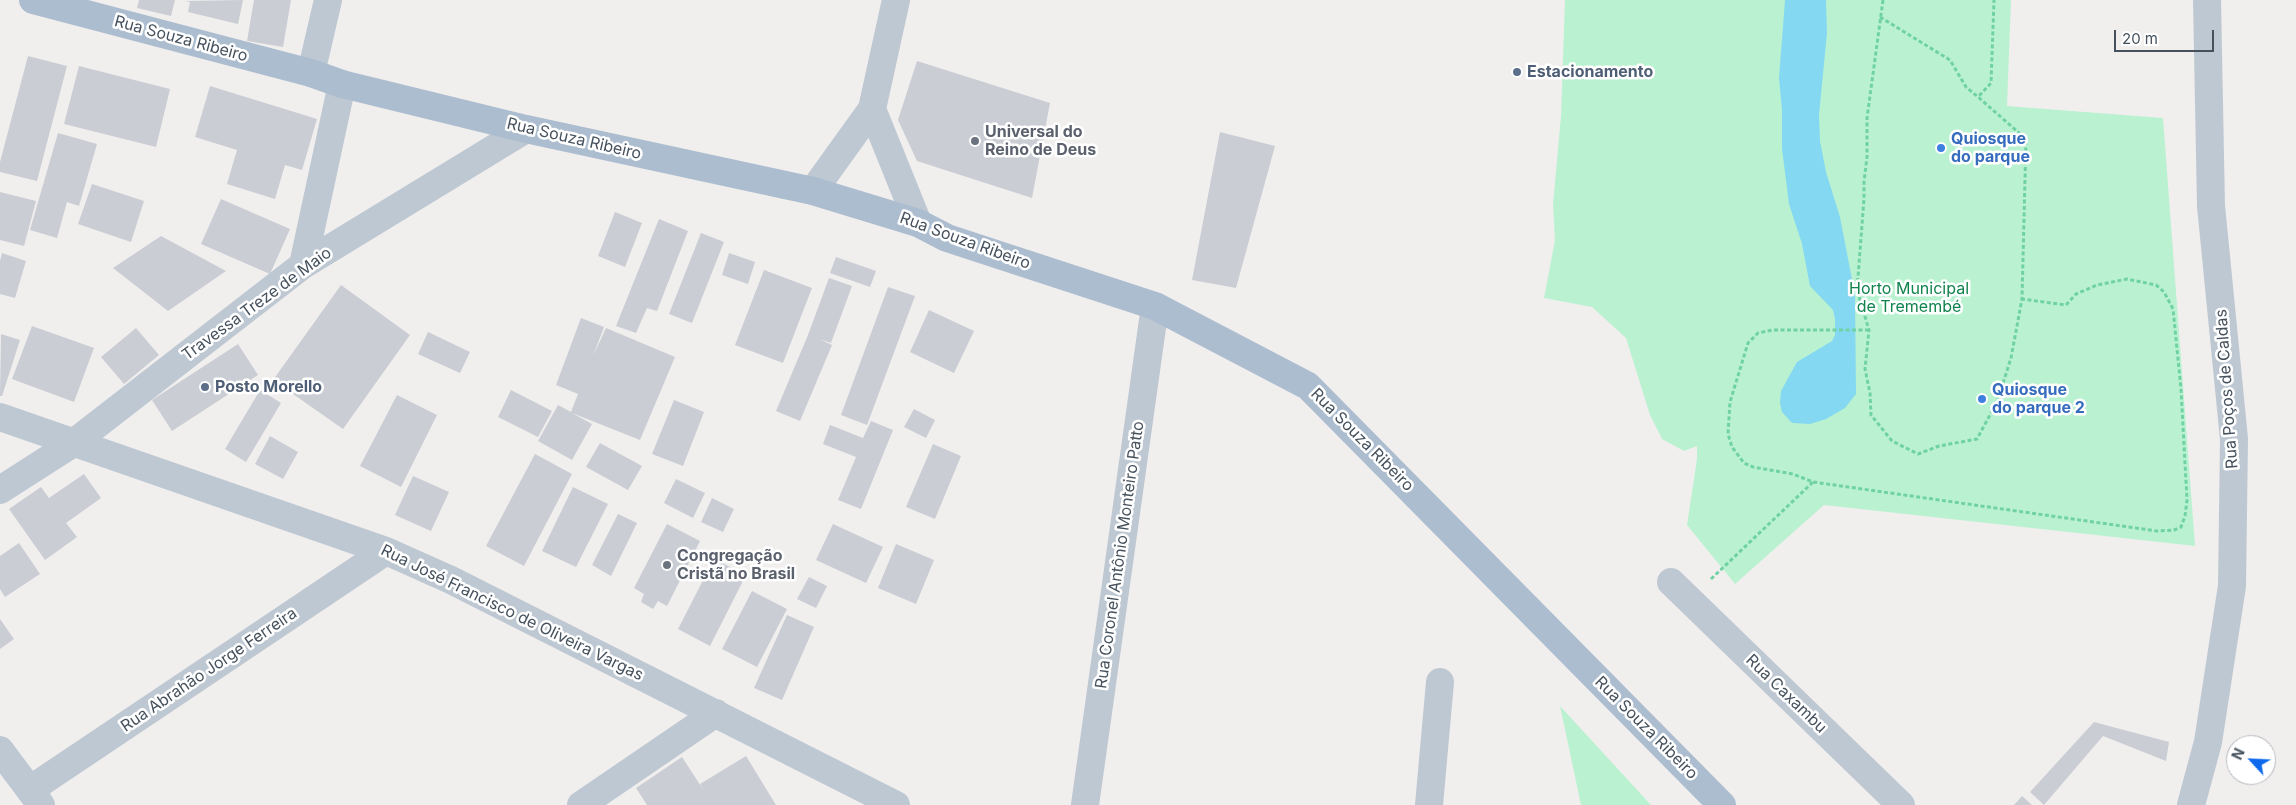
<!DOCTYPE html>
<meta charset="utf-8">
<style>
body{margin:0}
#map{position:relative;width:2296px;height:805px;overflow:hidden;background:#f1eeee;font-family:Inter,sans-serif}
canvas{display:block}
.north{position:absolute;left:2226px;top:735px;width:50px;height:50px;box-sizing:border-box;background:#fff;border:1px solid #b5b9be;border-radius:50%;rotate:295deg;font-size:14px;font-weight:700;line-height:20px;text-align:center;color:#45515d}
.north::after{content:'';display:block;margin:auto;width:18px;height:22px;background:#0e69ec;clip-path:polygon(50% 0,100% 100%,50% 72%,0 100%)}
.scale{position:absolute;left:2114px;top:30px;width:100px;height:22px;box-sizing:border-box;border:2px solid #45515d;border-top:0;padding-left:6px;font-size:15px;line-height:18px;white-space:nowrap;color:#45515d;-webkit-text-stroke:4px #fff;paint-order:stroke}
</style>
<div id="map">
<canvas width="2296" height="805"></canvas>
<div class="north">N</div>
<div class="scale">20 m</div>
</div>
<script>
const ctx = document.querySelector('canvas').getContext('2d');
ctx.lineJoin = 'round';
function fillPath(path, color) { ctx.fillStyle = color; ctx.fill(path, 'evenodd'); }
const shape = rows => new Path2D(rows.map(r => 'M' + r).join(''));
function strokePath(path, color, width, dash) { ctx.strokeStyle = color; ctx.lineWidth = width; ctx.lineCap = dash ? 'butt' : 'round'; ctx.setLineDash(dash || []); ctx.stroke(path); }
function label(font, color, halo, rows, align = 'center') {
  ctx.font = font + ' Inter,sans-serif'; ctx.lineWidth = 5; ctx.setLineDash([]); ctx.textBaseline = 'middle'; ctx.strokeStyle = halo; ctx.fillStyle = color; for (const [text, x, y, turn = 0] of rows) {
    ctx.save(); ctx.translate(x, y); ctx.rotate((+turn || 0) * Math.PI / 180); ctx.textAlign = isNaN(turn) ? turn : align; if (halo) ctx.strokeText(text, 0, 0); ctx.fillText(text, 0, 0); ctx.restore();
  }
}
fillPath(shape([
 [1565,0,2011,0,2007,106,2163,118,2195,546,1824,505,1735,584,1687,525,1697,459,1697,446,1684,451,1662,439,1650,415,1626,338,1592,307,1544,298,1555,240,1553,204,1561,116],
 [1560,706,1651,805,1581,805]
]), '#baf2d1');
fillPath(shape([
 [1785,0,1826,0,1827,33,1819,115,1820,141,1826,172,1840,217,1855,295,1856,394,1845,408,1826,419,1810,424,1792,423,1782,412,1780,403,1781,391,1797,362,1832,341,1835,335,1835,319,1833,310,1810,286,1802,244,1789,204,1782,149,1782,110,1779,78]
]), '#84d8f1');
fillPath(shape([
 [139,0,175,0,171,16,137,8],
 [243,0,238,24,188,12,190,2,185,1],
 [254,0,291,0,283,47,247,41],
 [28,56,67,66,37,181,0,172,0,162],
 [917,61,1050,103,1032,198,917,161,898,120],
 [79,66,170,89,156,147,64,124],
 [210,86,317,119,302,170,285,165,275,199,227,184,237,150,195,137],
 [1220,132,1275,146,1236,288,1192,280],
 [58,133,97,144,79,206,67,202,57,238,30,230],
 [92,184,144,201,131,242,78,224],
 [0,192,36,201,24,246,0,240],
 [221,199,290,229,270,274,201,244],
 [615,212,642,223,625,267,598,256],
 [659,219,688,231,657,311,647,308,636,333,616,326],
 [701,233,724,242,692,323,669,314],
 [161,236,226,271,168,311,113,268],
 [2,253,26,261,15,298,0,294,0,261],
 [729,253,755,262,748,284,722,275],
 [836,257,876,271,870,287,830,273],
 [764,270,812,288,783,363,735,345],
 [829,278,852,286,831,343,819,339,832,345,800,421,776,411,808,335],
 [341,285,410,335,343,429,273,380],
 [888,287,915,296,867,425,841,415],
 [929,310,974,331,954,373,910,352],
 [581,318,604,327,593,356,606,328,675,357,640,440,572,413,592,424,572,460,538,441,558,405,571,412,578,394,556,385],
 [32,326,94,348,74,402,12,379],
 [136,328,159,355,124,384,101,357],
 [428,332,470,352,460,373,418,354],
 [1,334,20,340,2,396,0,396],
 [238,344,258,375,172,431,152,400],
 [260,390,281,403,246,462,225,449],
 [511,390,552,411,538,437,498,417],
 [397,395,437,415,401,487,360,466],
 [674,400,704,412,683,466,652,454],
 [914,409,935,420,926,438,904,427],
 [871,421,893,430,861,509,838,500,856,457,823,444,830,425,863,438],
 [270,436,298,452,283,479,255,464],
 [600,443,642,466,628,490,586,467],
 [933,444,961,456,935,519,906,507],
 [535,454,572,474,524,566,486,546],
 [84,474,101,498,66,523,77,537,45,560,9,509,41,487,49,498],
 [413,476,449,492,431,531,395,515],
 [676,479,705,493,693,518,664,503],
 [573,487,608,504,576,567,542,551],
 [712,498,734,509,723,532,701,522],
 [618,514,637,523,611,576,592,565],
 [667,524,700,541,667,606,658,601,653,609,641,602,644,594,634,588],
 [833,524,883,547,866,583,816,560],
 [19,543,40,574,5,597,0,589,0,556],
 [896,544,934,560,916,604,878,588],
 [714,559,746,575,710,646,678,629],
 [809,577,827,586,816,608,797,599],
 [752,591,787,609,757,667,722,649],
 [787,615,814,627,782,700,754,688],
 [0,619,14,639,0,649],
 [2094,722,2169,742,2166,761,2103,736,2044,805,2030,792],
 [746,756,776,805,647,805,636,788,682,757,706,794,700,784],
 [2022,796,2032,805,2014,805]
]), '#cacdd4');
strokePath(shape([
 [1883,0,1867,118,1867,157,1864,182,1864,199,1857,290,1869,330,1865,369,1870,393,1871,415,1892,441,1918,454,1939,446,1977,439,1997,402,2011,358,2022,299,2026,139,1978,97,1991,83,1994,0],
 [1880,17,1950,60,1966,87,1978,97],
 [1869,330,1773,330,1758,333,1748,343,1730,402,1728,434,1732,447,1744,463,1753,467,1793,474,1813,482,2157,531,2174,530,2181,527,2185,516,2187,500,2181,389,2173,309,2164,292,2156,285,2127,279,2097,285,2076,294,2066,305,2022,299],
 [1711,579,1813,482]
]), '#70d2a4', 3, [4, 2.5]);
strokePath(shape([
 [311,73,328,0],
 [872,109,918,223],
 [813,191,872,109,896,0],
 [303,265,342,84],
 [0,417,386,551,451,580,896,805],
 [0,490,72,444,303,265,526,129],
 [1671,582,1901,805],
 [0,750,41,805],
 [31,789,386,551],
 [581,805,716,713],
 [1085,805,1155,306],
 [1429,805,1440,682],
 [2191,805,2208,742,2232,586,2234,439,2211,206,2207,0]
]), '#bec8d2', 28);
strokePath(shape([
 [33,0,311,73,342,84,526,129,813,191,918,223,947,238,1155,306,1308,386,1722,805]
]), '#acbdcf', 28);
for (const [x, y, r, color] of [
 [1517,72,5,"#5c6f8a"],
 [975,141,5,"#6b7280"],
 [1941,148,5,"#3f7fe0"],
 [205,387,5,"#5c6f8a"],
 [1982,399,5,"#3f7fe0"],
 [667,565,5,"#6b7280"]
]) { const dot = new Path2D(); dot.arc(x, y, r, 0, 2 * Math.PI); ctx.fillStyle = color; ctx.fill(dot); strokePath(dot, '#fff', 2); }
label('16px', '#45515d', '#fff', [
 ["Rua Souza Ribeiro",181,39,15],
 ["Rua Souza Ribeiro",574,139,13],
 ["Rua Souza Ribeiro",965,241,20],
 ["Travessa Treze de Maio",257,304,-36],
 ["Rua Poços de Caldas",2227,389,-94],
 ["Rua Souza Ribeiro",1362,440,45],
 ["Rua Coronel Antônio Monteiro Patto",1120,555,-82],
 ["Rua José Francisco de Oliveira Vargas",512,613,26],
 ["Rua Abrahão Jorge Ferreira",209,670,-34],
 ["Rua Caxambu",1786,694,44],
 ["Rua Souza Ribeiro",1646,728,45]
]);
label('bold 16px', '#4e5e75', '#fff', [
 ["Estacionamento",1527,72],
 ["Posto Morello",215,387]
], 'left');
label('bold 16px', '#5b616d', '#fff', [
 ["Universal do",985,132],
 ["Reino de Deus",985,150],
 ["Congregação",677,556],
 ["Cristã no Brasil",677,574]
], 'left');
label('bold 16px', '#366cbe', '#fff', [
 ["Quiosque",1951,139],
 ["do parque",1951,157],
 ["Quiosque",1992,390],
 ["do parque 2",1992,408]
], 'left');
label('16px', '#11834d', '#fff', [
 ["Horto Municipal",1909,289],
 ["de Tremembé",1909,307]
]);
</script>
